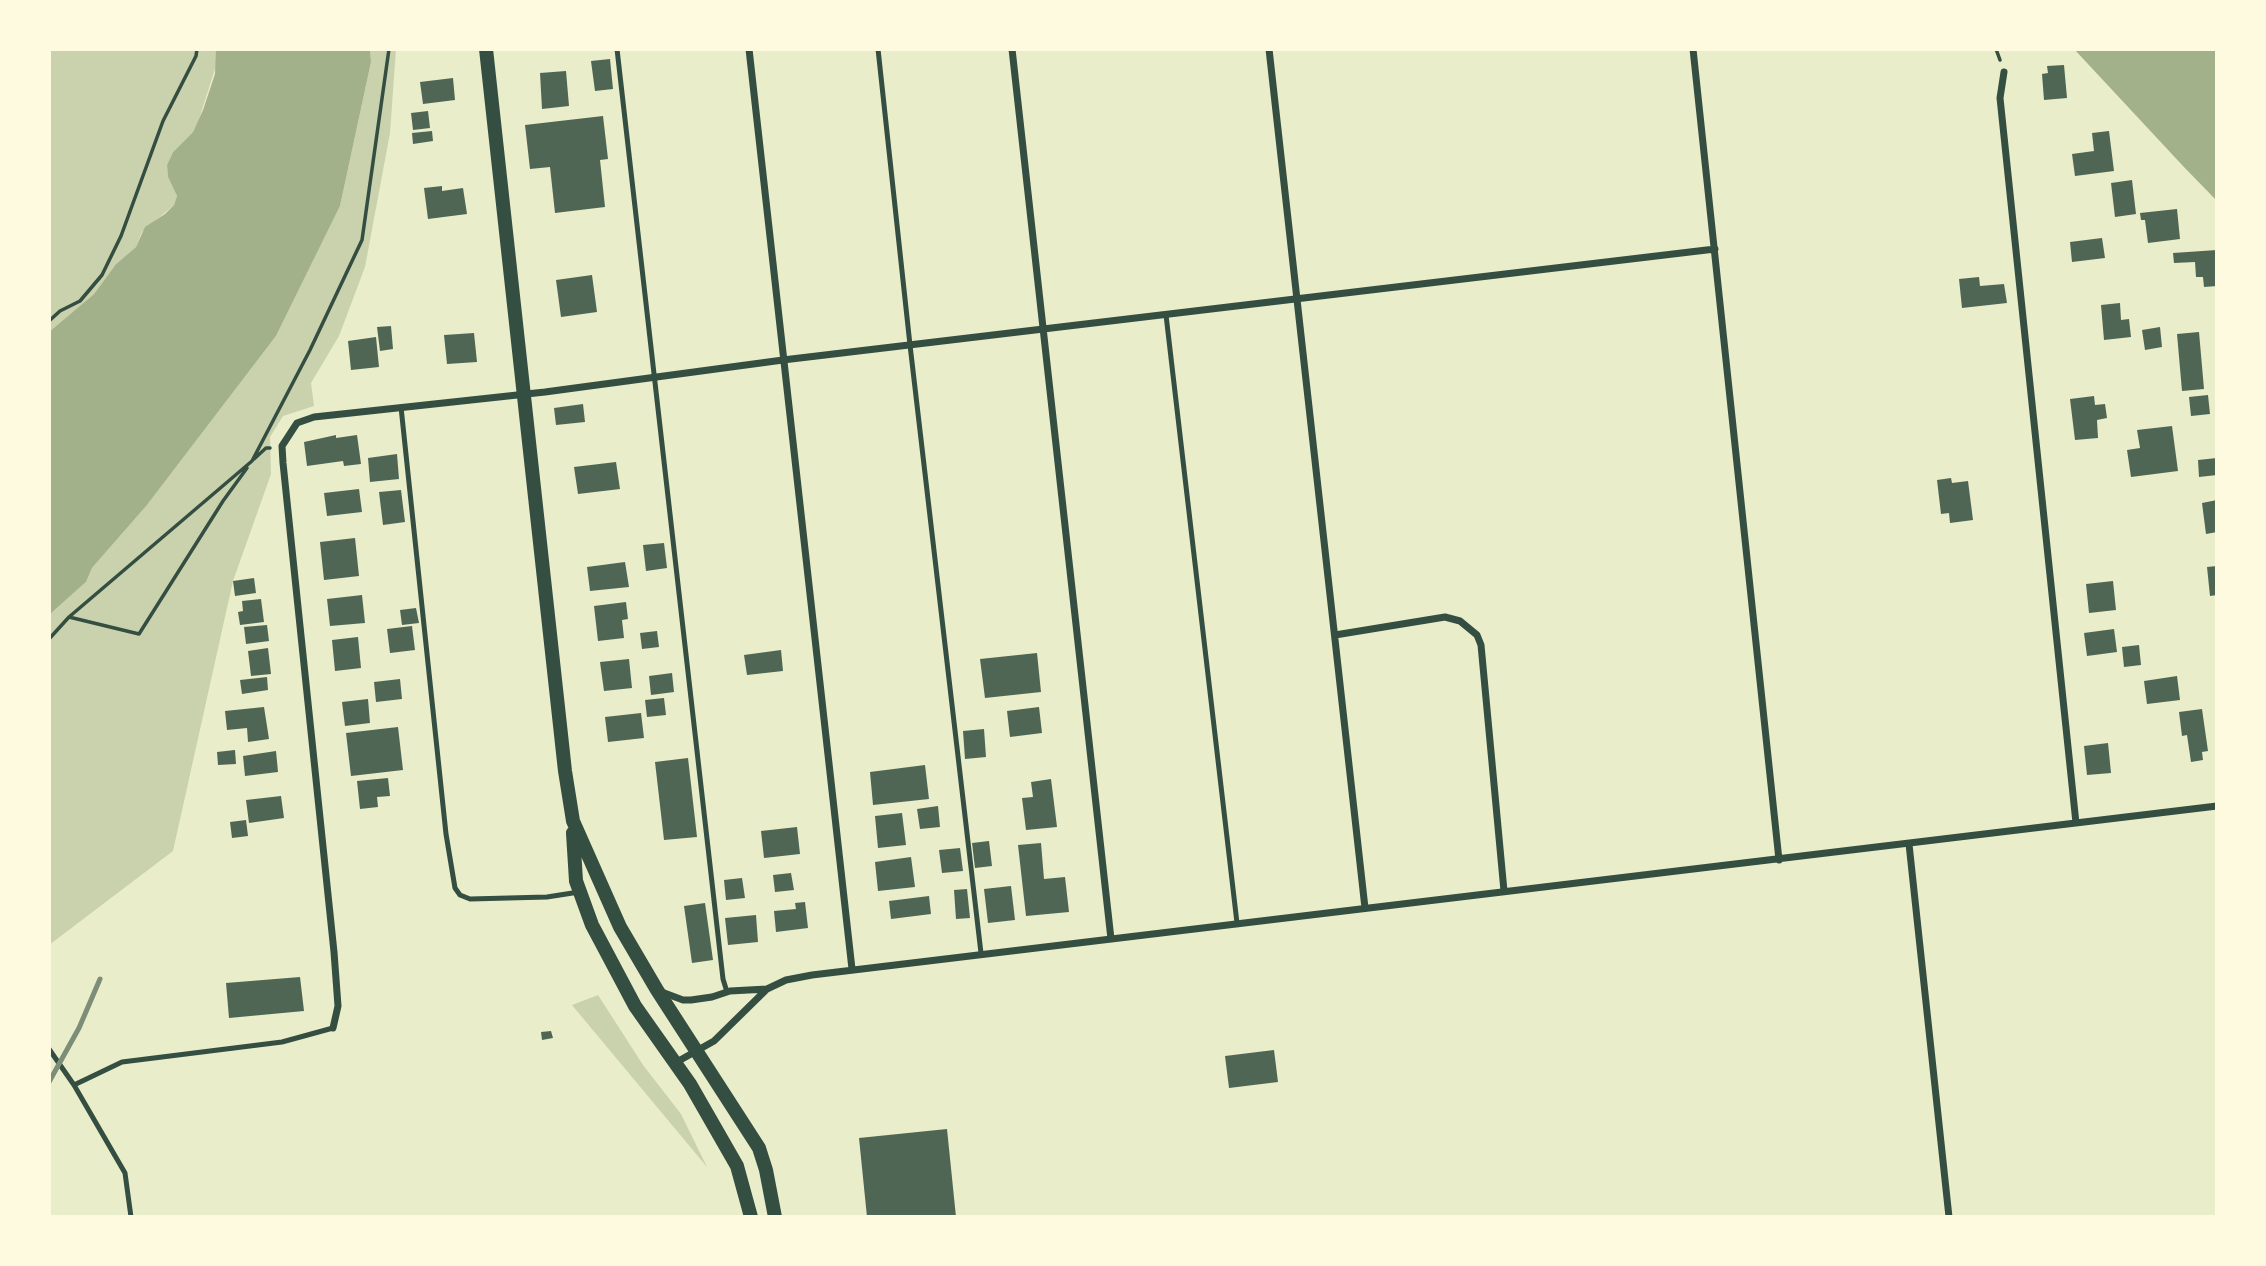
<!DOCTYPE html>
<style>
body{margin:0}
#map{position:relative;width:2266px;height:1266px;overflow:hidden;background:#e9edc9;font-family:Cabin,sans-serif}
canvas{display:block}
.frame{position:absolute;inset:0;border:51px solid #fefae0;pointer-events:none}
</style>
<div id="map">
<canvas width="2266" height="1266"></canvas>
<div class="frame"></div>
</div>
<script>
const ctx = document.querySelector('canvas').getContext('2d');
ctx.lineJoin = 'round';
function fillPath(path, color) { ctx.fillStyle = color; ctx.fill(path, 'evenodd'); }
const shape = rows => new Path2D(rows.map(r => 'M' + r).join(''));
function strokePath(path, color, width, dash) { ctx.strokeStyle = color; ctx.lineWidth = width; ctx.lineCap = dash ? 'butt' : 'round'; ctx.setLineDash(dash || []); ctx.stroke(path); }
fillPath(shape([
 [49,49,216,49,216,66,199,119,193,132,173,152,167,165,168,177,177,196,174,205,142,232,136,247,116,264,94,294,49,332],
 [370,49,396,49,390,133,365,267,339,336,311,383,314,406,283,416,270,437,271,474,233,581,173,851,49,945,49,615,86,582,92,568,147,505,276,336,340,206,371,62],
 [598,995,643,1065,681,1114,707,1167,572,1005]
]), '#cad2ad');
fillPath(shape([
 [216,49,370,49,371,62,340,206,276,336,147,505,92,568,86,582,49,615,49,332,94,294,116,264,136,247,145,227,165,214,174,205,177,196,168,177,167,165,173,152,193,132,203,110,215,74],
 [2074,49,2217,49,2217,201,2183,166]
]), '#a3b18a');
fillPath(shape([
 [610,59,613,89,595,91,591,61],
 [2064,65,2067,98,2044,100,2042,74,2048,73,2047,66],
 [566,71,569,106,542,109,540,73],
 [453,78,455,100,423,104,420,82],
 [428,111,430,128,413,130,411,113],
 [603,116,608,159,600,160,605,207,555,213,550,167,530,169,525,125],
 [432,131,433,141,413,144,412,133],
 [2109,131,2114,171,2075,176,2072,154,2094,151,2092,133],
 [2132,180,2136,214,2115,217,2111,183],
 [442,186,442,191,463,188,467,214,428,219,424,188],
 [2177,209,2180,239,2148,243,2145,220,2141,220,2140,213],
 [2102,238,2105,258,2072,262,2070,242],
 [2217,250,2217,286,2204,287,2203,277,2196,277,2195,262,2174,263,2173,253],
 [592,275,597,312,561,317,556,280],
 [1979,277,1980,286,2004,284,2007,303,1962,308,1959,279],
 [2120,303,2121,320,2129,319,2131,337,2104,340,2101,305],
 [391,326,393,349,380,351,377,327],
 [2160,327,2162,347,2145,350,2142,330],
 [2199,332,2204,389,2182,391,2177,334],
 [474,333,477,362,447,364,444,335],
 [376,337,379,367,351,370,348,341],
 [2208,395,2210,414,2191,416,2189,397],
 [2094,396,2095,405,2105,404,2107,418,2097,420,2098,438,2075,440,2070,399],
 [583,404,585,422,556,425,554,408],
 [2172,426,2178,471,2131,477,2127,450,2140,448,2137,430],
 [336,435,336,438,357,435,361,464,344,466,343,461,307,466,304,442],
 [397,454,399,479,370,482,368,458],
 [2217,458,2217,475,2199,477,2198,460],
 [616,462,620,489,578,494,574,467],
 [1951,478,1952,483,1968,481,1973,520,1950,523,1949,513,1941,514,1937,480],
 [359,489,362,512,327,516,324,493],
 [401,490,405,522,383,525,379,492],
 [2217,500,2217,532,2206,534,2202,503],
 [355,538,359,576,324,580,320,542],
 [664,543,667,568,646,571,643,545],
 [625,562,629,587,590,591,587,567],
 [2217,566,2217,595,2210,596,2207,567],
 [254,578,256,593,235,596,233,581],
 [2113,581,2116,610,2089,613,2086,584],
 [362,595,365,623,330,626,327,599],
 [261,599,264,622,240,625,238,612,243,611,242,601],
 [626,602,628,619,622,620,624,638,598,641,594,606],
 [416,608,419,623,402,625,400,610],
 [267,625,269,641,246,644,244,627],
 [412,626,415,650,390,653,387,629],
 [2114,629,2117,652,2087,656,2084,633],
 [657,631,659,647,642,649,640,633],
 [358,637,361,668,335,671,332,640],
 [2139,645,2141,665,2124,667,2122,647],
 [268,648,271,674,251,676,248,651],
 [781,650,783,671,747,675,744,655],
 [1037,653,1041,692,985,698,980,659],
 [629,659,632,688,604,691,600,662],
 [672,673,674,692,651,695,649,676],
 [2177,676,2180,700,2147,704,2144,681],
 [267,677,268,690,242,694,240,680],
 [400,679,402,699,376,702,374,682],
 [664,698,666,715,647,717,645,700],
 [368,699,370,723,345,726,342,702],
 [264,707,269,739,248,742,247,728,227,730,225,711],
 [1039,707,1042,733,1010,737,1007,711],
 [2202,709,2208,751,2202,752,2203,760,2191,762,2187,735,2182,736,2179,712],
 [641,713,644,738,608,742,605,717],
 [398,727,403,770,351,776,346,733],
 [984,729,986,757,965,759,963,731],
 [2108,743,2111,773,2087,775,2084,746],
 [235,750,236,764,218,765,217,752],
 [276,751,278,772,245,776,243,756],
 [688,758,697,837,664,840,655,762],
 [925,765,929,799,873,805,870,772],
 [388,778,390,796,377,797,378,807,360,809,357,781],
 [1051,779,1057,827,1026,830,1022,798,1033,797,1031,782],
 [281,796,284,818,249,823,246,800],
 [938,806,940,827,920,829,917,809],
 [902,813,906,845,878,848,875,816],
 [246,820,248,836,232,838,230,822],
 [797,827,800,854,764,858,761,831],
 [989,841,992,866,975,868,972,843],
 [1041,843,1044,879,1065,877,1069,912,1026,916,1018,845],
 [960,848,963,871,942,873,939,850],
 [911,857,915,887,878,891,875,862],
 [791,873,794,890,775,892,773,875],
 [742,878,745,898,726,900,724,880],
 [1011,886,1015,920,988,923,984,889],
 [967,889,970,918,956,919,954,890],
 [929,896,931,914,891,919,889,901],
 [805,902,808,928,776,932,774,911,796,909,795,903],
 [705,903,713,960,692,963,684,906],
 [756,915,758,942,728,945,725,918],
 [300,977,304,1011,229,1018,226,983],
 [551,1031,553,1038,542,1040,541,1032],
 [1274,1050,1278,1082,1229,1088,1225,1056],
 [947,1129,956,1217,867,1217,859,1138]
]), '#4f6655');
strokePath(shape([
 [1996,49,2000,60],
 [49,321,60,311,80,301,102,275,121,236,163,121,196,56,197,49],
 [254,459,266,448,270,448],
 [69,617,139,634,223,501,247,468],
 [49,639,69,617,252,461,310,350,362,240,389,49]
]), '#344e41', 3.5);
strokePath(shape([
 [617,49,723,979,727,992],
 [878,49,910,345,981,953],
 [1166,315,1237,923],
 [401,407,446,834,455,888,460,895,470,899,547,897,579,892],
 [49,1049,74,1085,125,1173,131,1217],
 [74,1085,122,1062,282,1042,333,1028]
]), '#344e41', 5);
strokePath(shape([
 [749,49,852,969],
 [1012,49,1111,939],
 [1269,49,1365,908],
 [1693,49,1779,860],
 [2004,72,2000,98,2076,823],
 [1335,635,1445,617,1460,621,1477,635,1481,645,1504,891],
 [1909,844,1949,1217],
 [659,991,683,1000,691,1000,712,997,730,991,767,989],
 [333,1028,338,1006,334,952,283,463,282,446,297,423,314,417,545,392,783,360,1715,249],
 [675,1063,714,1041,767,989,786,980,812,975,2217,806]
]), '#344e41', 7);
strokePath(shape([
 [486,49,565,771,573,821,620,927,657,990,759,1148,766,1170,775,1217],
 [573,833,576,881,592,925,635,1006,690,1084,737,1166,751,1217]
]), '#344e41', 14);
strokePath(shape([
 [49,1082,79,1028,100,979]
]), '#7c8e77', 5);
</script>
